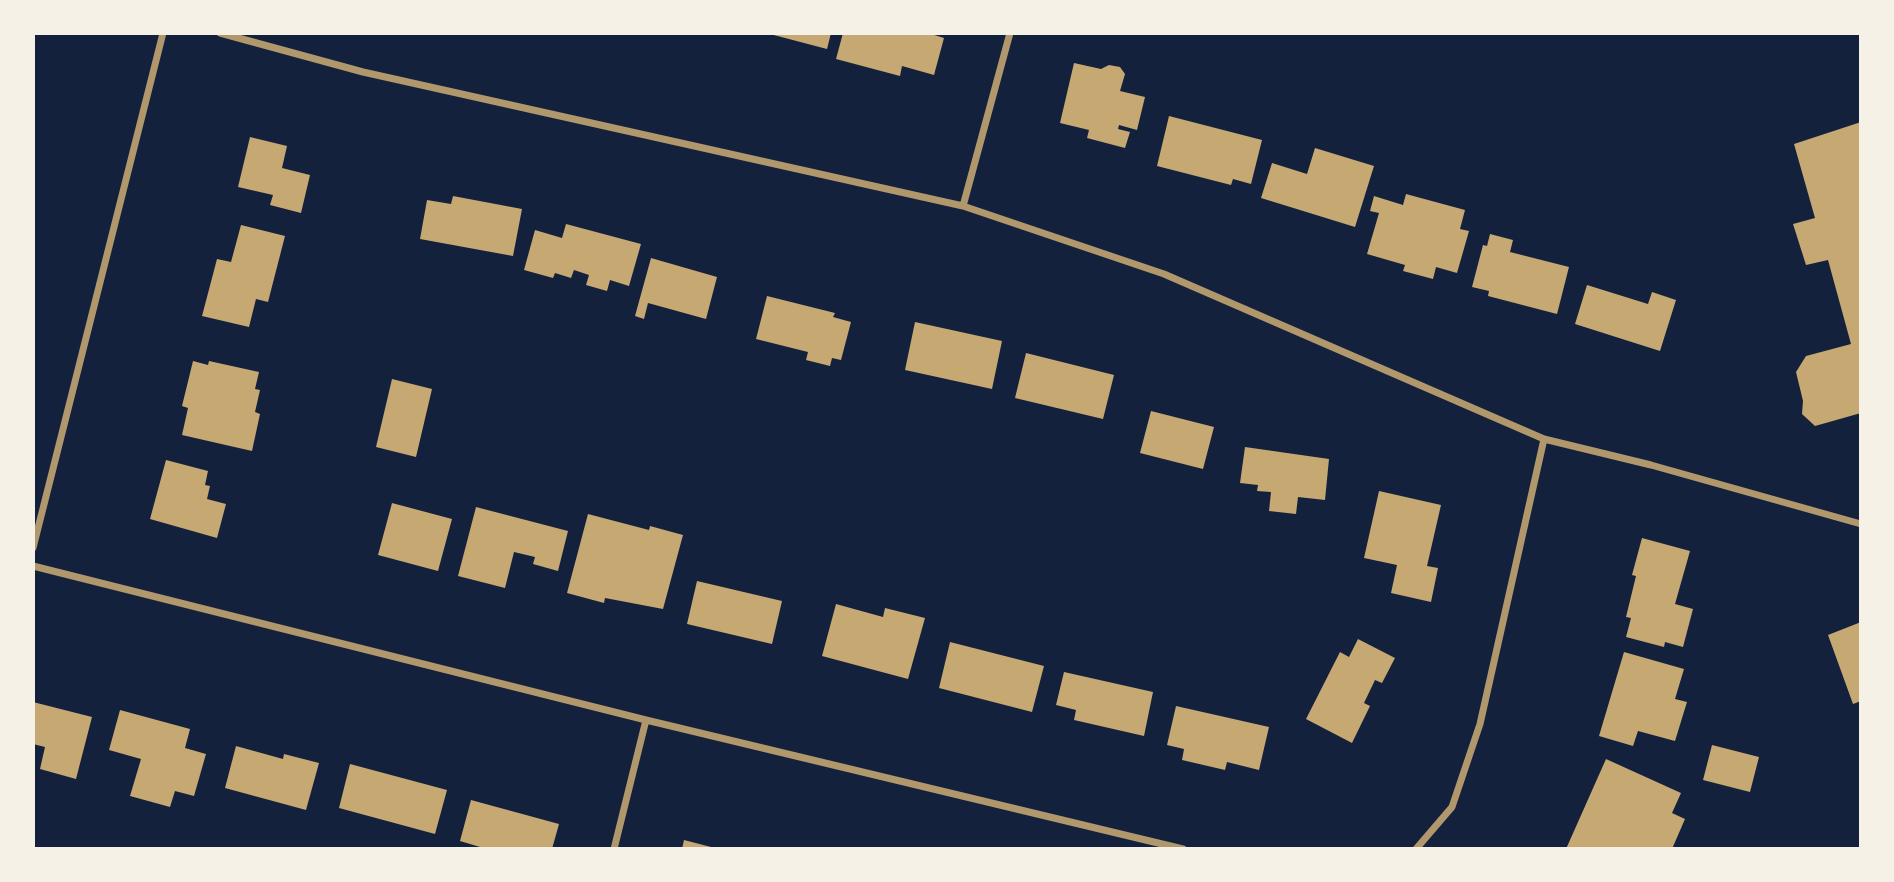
<!DOCTYPE html>
<style>
body{margin:0}
#map{position:relative;width:1894px;height:882px;overflow:hidden;background:#14213d;font-family:Montserrat,sans-serif}
canvas{display:block}
.frame{position:absolute;inset:0;border:35px solid #f6f1e7;pointer-events:none}
</style>
<div id="map">
<canvas width="1894" height="882"></canvas>
<div class="frame"></div>
</div>
<script>
const ctx = document.querySelector('canvas').getContext('2d');
ctx.lineJoin = 'round';
function fillPath(path, color) { ctx.fillStyle = color; ctx.fill(path, 'evenodd'); }
const shape = rows => new Path2D(rows.map(r => 'M' + r).join(''));
function strokePath(path, color, width, dash) { ctx.strokeStyle = color; ctx.lineWidth = width; ctx.lineCap = dash ? 'butt' : 'round'; ctx.setLineDash(dash || []); ctx.stroke(path); }
fillPath(shape([
 [766,33,831,33,827,49],
 [843,33,928,33,944,38,934,75,902,66,900,76,836,59],
 [1074,63,1101,69,1109,65,1120,67,1125,74,1120,91,1145,97,1137,130,1119,125,1118,129,1130,132,1125,148,1087,138,1089,130,1060,123],
 [1169,116,1262,140,1251,184,1233,179,1231,185,1157,166],
 [1861,122,1861,413,1815,426,1802,414,1803,401,1796,372,1806,356,1851,344,1828,260,1806,265,1793,224,1815,218,1794,144],
 [250,137,287,146,282,168,310,175,301,213,270,205,273,195,238,187],
 [1315,148,1374,166,1355,227,1261,198,1272,163,1307,174],
 [1406,194,1465,210,1460,229,1469,231,1457,273,1436,267,1433,279,1403,271,1405,265,1367,254,1379,213,1370,211,1374,196,1403,205],
 [453,196,522,209,513,256,420,239,427,200,451,204],
 [566,224,641,244,629,286,610,280,607,291,586,285,589,275,574,270,571,278,555,273,553,278,524,270,535,230,562,238],
 [241,225,285,236,268,302,256,299,249,327,202,316,217,259,231,262],
 [1490,234,1513,240,1510,252,1569,267,1557,314,1488,296,1489,291,1472,287,1483,245,1487,246],
 [651,258,717,277,706,319,648,303,644,319,635,316],
 [1587,285,1648,304,1652,292,1676,300,1660,351,1575,324],
 [767,296,835,313,833,317,851,322,841,360,832,358,830,366,806,360,808,352,756,339],
 [915,322,1002,341,992,389,905,370],
 [1026,353,1114,375,1103,419,1015,398],
 [193,361,208,365,209,361,259,372,255,389,260,390,255,412,260,414,252,451,182,435,188,408,182,406],
 [392,379,432,389,416,457,376,447],
 [1151,411,1214,427,1203,469,1140,453],
 [1245,447,1329,459,1325,500,1298,497,1296,514,1269,511,1271,492,1257,491,1258,485,1240,483],
 [166,460,208,471,205,485,210,486,207,499,226,504,217,538,150,519],
 [1379,491,1441,505,1427,566,1438,568,1431,602,1391,593,1397,565,1364,558],
 [392,503,452,519,438,571,378,555],
 [476,507,568,531,558,571,533,564,535,557,514,552,505,588,458,576],
 [588,514,649,530,650,526,683,535,663,609,605,598,604,603,567,593],
 [1642,538,1690,551,1675,604,1693,609,1683,647,1665,642,1664,647,1626,637,1631,618,1626,617,1636,576,1632,575],
 [697,581,782,601,772,644,687,624],
 [836,604,883,617,885,608,925,618,908,679,822,656],
 [1861,622,1861,701,1853,704,1828,635],
 [1358,639,1395,658,1382,683,1375,680,1364,703,1370,706,1352,743,1306,719,1340,652,1349,657],
 [950,642,1044,666,1032,712,939,688],
 [1624,652,1684,669,1675,699,1687,702,1675,741,1638,731,1633,746,1599,736],
 [1064,672,1153,692,1144,736,1074,720,1076,710,1056,705],
 [33,702,92,717,76,779,40,769,45,747,33,744],
 [1176,706,1269,727,1259,770,1227,762,1225,770,1182,760,1184,749,1167,745],
 [120,710,190,729,185,748,206,754,194,796,175,791,170,807,130,796,141,759,109,750],
 [1712,745,1759,757,1750,792,1703,780],
 [236,746,283,759,284,754,319,763,306,810,225,788],
 [1606,759,1681,793,1672,813,1685,819,1672,849,1566,849],
 [350,764,447,790,435,834,339,808],
 [471,800,559,824,552,849,480,849,480,847,460,841],
 [684,840,715,848,715,849,682,849]
]), '#c6a872');
strokePath(shape([
 [220,33,363,72,963,206,1164,274,1544,439,1651,465,1861,524],
 [963,206,1010,33],
 [33,548,163,33],
 [33,566,646,720,1183,849],
 [614,849,646,720],
 [1416,849,1452,807,1480,724,1544,439]
]), '#b1986c', 7);
</script>
